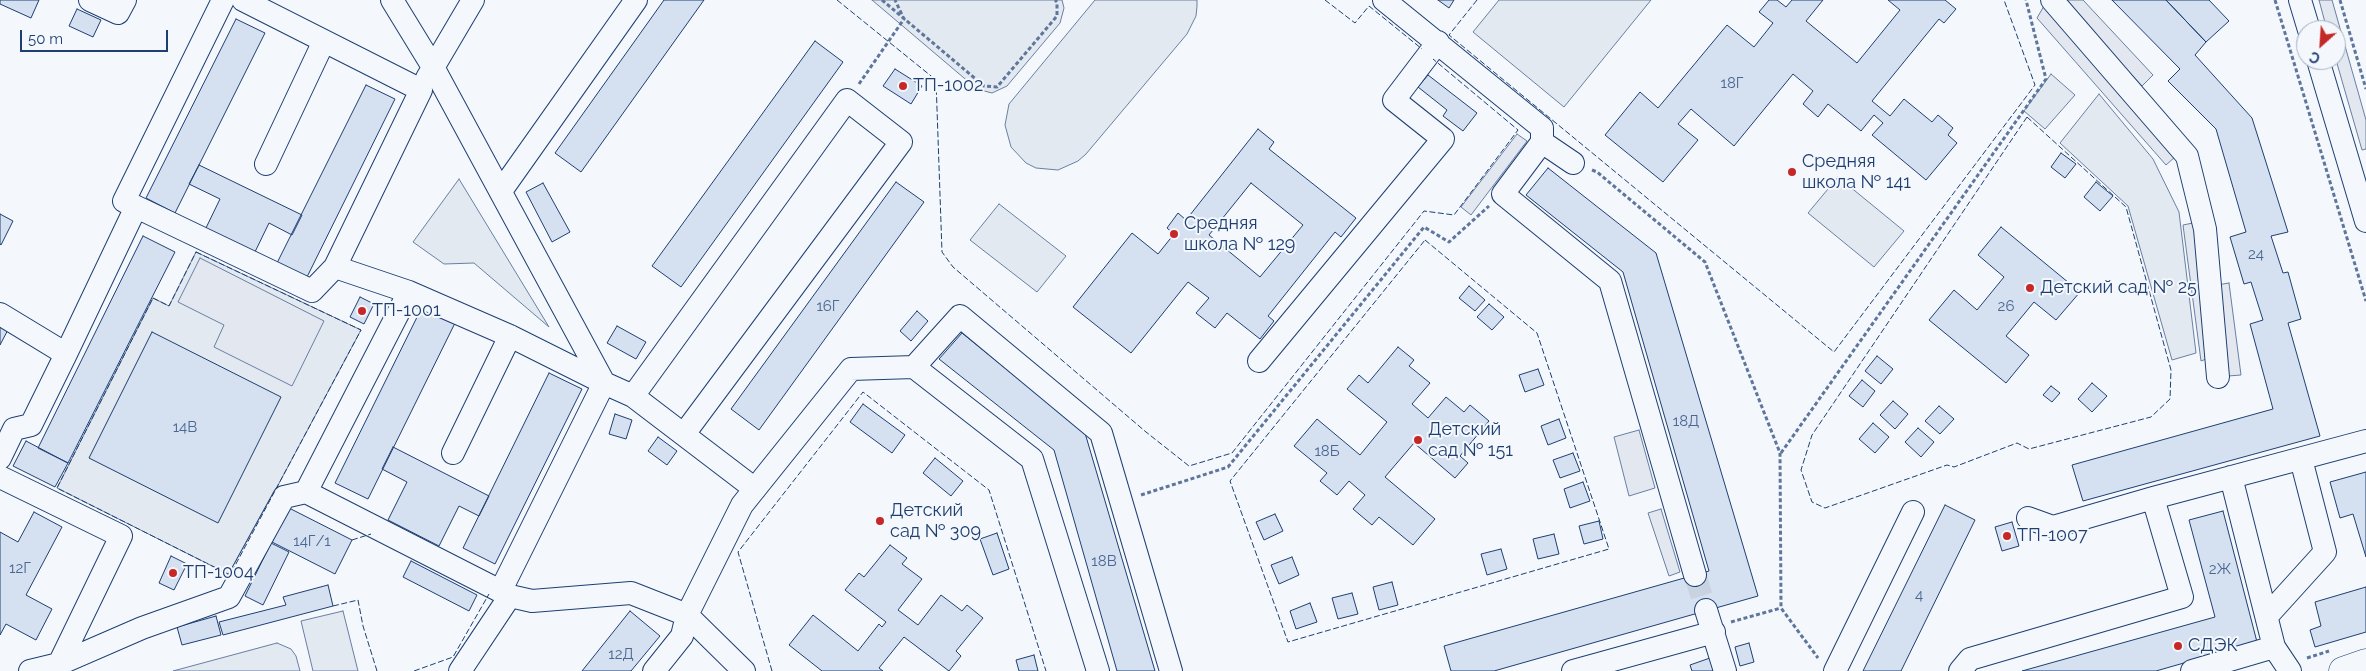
<!DOCTYPE html>
<meta charset="utf-8">
<style>
body{margin:0}
#map{position:relative;width:2366px;height:671px;overflow:hidden;background:#f4f7fb;font-family:Raleway,sans-serif}
canvas{display:block}
.north{position:absolute;left:2296px;top:20px;width:50px;height:50px;box-sizing:border-box;background:#f4f7fb;border:1px solid #9eadc5;border-radius:50%;rotate:206deg;font-size:14px;font-weight:700;line-height:20px;text-align:center;color:#1d3f73}
.north::after{content:'';display:block;margin:auto;width:18px;height:22px;background:#c62828;clip-path:polygon(50% 0,100% 100%,50% 72%,0 100%)}
.scale{position:absolute;left:20px;top:30px;width:148px;height:22px;box-sizing:border-box;border:2px solid #1d3f73;border-top:0;padding-left:6px;font-size:15px;line-height:18px;white-space:nowrap;color:#1d3f73;-webkit-text-stroke:4px #f4f7fb;paint-order:stroke}
</style>
<div id="map">
<canvas width="2366" height="671"></canvas>
<div class="north">С</div>
<div class="scale">50 m</div>
</div>
<script>
const ctx = document.querySelector('canvas').getContext('2d');
ctx.lineJoin = 'round';
function fillPath(path, color) { ctx.fillStyle = color; ctx.fill(path, 'evenodd'); }
const shape = rows => new Path2D(rows.map(r => 'M' + r).join(''));
function strokePath(path, color, width, dash) { ctx.strokeStyle = color; ctx.lineWidth = width; ctx.lineCap = dash ? 'butt' : 'round'; ctx.setLineDash(dash || []); ctx.stroke(path); }
function label(font, color, halo, rows, align = 'center') {
  ctx.font = font + ' Raleway,sans-serif'; ctx.lineWidth = 4; ctx.setLineDash([]); ctx.textBaseline = 'middle'; ctx.strokeStyle = halo; ctx.fillStyle = color; for (const [text, x, y, turn = 0] of rows) {
    ctx.save(); ctx.translate(x, y); ctx.rotate((+turn || 0) * Math.PI / 180); ctx.textAlign = isNaN(turn) ? turn : align; if (halo) ctx.strokeText(text, 0, 0); ctx.fillText(text, 0, 0); ctx.restore();
  }
}
const green = shape([
 [872,0,1062,0,1064,8,1060,23,1007,86,992,93,977,89,872,0],
 [1095,0,1197,0,1197,6,1196,16,1187,34,1086,154,1078,161,1058,170,1036,168,1026,163,1011,147,1005,125,1009,104,1095,0],
 [1499,0,1651,0,1564,107,1473,32,1499,0],
 [2051,74,2075,95,2045,129,2024,111,2051,74],
 [2099,94,2153,159,2179,212,2196,353,2172,360,2128,206,2060,143,2099,94],
 [1838,177,1904,231,1874,267,1808,213,1838,177],
 [459,179,549,327,474,263,444,264,413,242,459,179],
 [999,204,1066,256,1037,292,970,240,999,204],
 [196,252,361,330,230,575,57,488,153,298,169,306,196,252],
 [343,611,358,671,313,671,301,621,343,611],
 [277,643,291,649,296,656,300,671,173,671,277,643]
]);
fillPath(green, '#e3e9f0');
strokePath(green, '#687fa3', 1);
const parking = shape([
 [2062,0,2083,0,2153,75,2142,86,2062,0],
 [2319,0,2332,0,2366,120,2366,149,2362,150,2336,60,2336,30,2327,30,2319,0],
 [2044,6,2176,156,2166,165,2037,18,2044,6],
 [1517,134,1527,141,1471,215,1461,207,1517,134],
 [2198,222,2214,356,2201,361,2183,225,2198,222],
 [200,258,324,321,292,386,214,347,224,325,178,302,200,258],
 [2229,283,2241,375,2228,376,2217,285,2229,283],
 [1639,430,1655,488,1629,496,1614,437,1639,430],
 [1661,509,1680,572,1669,576,1648,513,1661,509]
]);
fillPath(parking, '#e3e8f0');
strokePath(parking, '#687fa3', 1);
const building = shape([
 [0,0,39,0,31,18,0,4,0,0],
 [664,0,704,0,581,172,555,153,664,0],
 [1438,0,1454,0,1449,8,1438,0],
 [1769,0,1777,0,1786,7,1792,0,1823,0,1806,21,1857,63,1900,10,1888,0,1945,0,1956,9,1944,23,1939,19,1872,101,1890,116,1904,99,1932,122,1938,115,1953,128,1948,135,1957,143,1926,180,1872,135,1883,123,1874,115,1861,131,1828,104,1818,117,1803,104,1813,91,1793,74,1734,146,1691,109,1678,124,1698,140,1663,182,1605,135,1640,92,1658,108,1727,25,1754,47,1773,23,1759,12,1769,0],
 [2112,0,2166,0,2206,42,2195,55,2252,118,2288,232,2271,236,2283,273,2288,272,2301,319,2288,323,2320,436,2083,501,2072,465,2273,409,2250,324,2263,320,2251,282,2244,284,2230,237,2246,232,2216,129,2168,81,2180,69,2112,0],
 [2166,0,2209,0,2229,21,2206,42,2166,0],
 [77,9,101,20,93,37,69,26,77,9],
 [236,19,265,33,175,213,146,198,236,19],
 [815,41,843,62,681,287,652,266,815,41],
 [895,69,922,86,911,104,883,86,895,69],
 [1428,75,1477,113,1463,131,1443,116,1447,110,1418,87,1428,75],
 [366,85,395,99,307,277,277,263,366,85],
 [1258,129,1274,142,1269,149,1356,218,1341,237,1335,232,1268,316,1274,321,1260,339,1227,313,1215,328,1196,313,1209,298,1188,282,1131,353,1073,307,1132,233,1158,254,1174,234,1167,228,1178,213,1186,220,1258,129],
 [1251,183,1303,225,1260,277,1209,235,1251,183],
 [2061,153,2076,164,2065,178,2051,167,2061,153],
 [199,165,302,215,292,235,269,223,253,256,204,232,220,199,189,184,199,165],
 [1548,168,1656,253,1758,596,1494,671,1451,671,1444,646,1709,571,1623,272,1526,195,1548,168],
 [896,182,924,202,759,430,731,409,896,182],
 [2096,182,2113,196,2100,211,2084,197,2096,182],
 [543,183,570,232,552,242,526,192,543,183],
 [0,214,13,221,1,245,0,244,0,214],
 [2001,227,2080,292,2056,320,2034,302,2006,336,2029,355,2006,383,1929,320,1954,290,1977,310,2004,277,1978,255,2001,227],
 [143,236,175,252,68,463,38,448,143,236],
 [1469,286,1485,300,1475,311,1459,298,1469,286],
 [360,297,374,304,364,324,350,317,360,297],
 [424,303,457,319,368,499,335,483,424,303],
 [1489,304,1504,317,1492,330,1477,317,1489,304],
 [917,311,928,321,911,341,900,331,917,311],
 [0,316,12,322,0,345,0,316],
 [617,326,646,342,636,359,607,343,617,326],
 [152,332,281,397,218,523,89,458,152,332],
 [962,333,1085,433,1155,671,1117,671,1054,450,939,359,962,333],
 [1398,347,1414,360,1409,366,1430,383,1412,404,1428,418,1446,397,1464,412,1470,405,1489,421,1460,456,1468,463,1455,478,1414,443,1385,477,1435,519,1413,545,1379,517,1372,525,1353,509,1365,495,1349,481,1337,495,1320,481,1327,473,1294,446,1317,419,1360,455,1387,422,1347,389,1359,375,1368,383,1398,347],
 [1877,356,1893,369,1881,384,1865,371,1877,356],
 [1538,369,1544,385,1525,392,1519,375,1538,369],
 [549,373,582,389,495,564,463,548,549,373],
 [1862,380,1875,391,1863,407,1849,396,1862,380],
 [2092,383,2107,396,2092,412,2078,399,2092,383],
 [2051,386,2060,393,2052,402,2043,395,2051,386],
 [1893,401,1908,414,1895,429,1880,415,1893,401],
 [863,404,905,435,892,453,850,422,863,404],
 [1939,406,1954,419,1940,434,1925,421,1939,406],
 [615,414,632,420,626,439,609,434,615,414],
 [1559,419,1566,438,1548,445,1541,426,1559,419],
 [1873,423,1889,437,1875,453,1859,439,1873,423],
 [1918,428,1934,442,1921,457,1905,442,1918,428],
 [658,437,677,451,667,465,648,451,658,437],
 [26,441,68,463,55,487,13,466,26,441],
 [393,447,489,496,479,516,459,506,439,546,388,520,407,482,382,469,393,447],
 [1573,453,1580,471,1560,478,1553,460,1573,453],
 [935,458,963,481,951,496,923,473,935,458],
 [2366,472,2366,557,2353,514,2340,518,2330,482,2366,472],
 [1583,482,1590,501,1570,508,1564,489,1583,482],
 [1945,505,1975,520,1901,671,1863,671,1945,505],
 [289,508,352,540,335,574,272,542,289,508],
 [2223,511,2257,642,2156,671,2022,671,2215,617,2189,520,2223,511],
 [34,512,62,527,26,595,52,609,36,640,6,624,0,635,0,532,18,542,34,512],
 [1275,514,1283,531,1264,540,1256,522,1275,514],
 [1599,521,1603,539,1584,544,1579,526,1599,521],
 [2012,522,2019,546,2002,551,1995,527,2012,522],
 [997,533,1009,569,993,575,980,539,997,533],
 [1554,534,1559,554,1538,559,1533,539,1554,534],
 [271,543,289,552,263,605,245,596,271,543],
 [890,545,907,558,902,564,922,579,898,610,918,625,941,595,962,611,967,605,983,618,956,651,961,656,949,671,904,637,879,668,883,671,822,671,789,645,813,615,858,651,879,624,882,627,886,622,845,590,859,573,864,577,890,545],
 [1501,549,1507,569,1487,575,1481,554,1501,549],
 [171,556,187,564,174,590,159,583,171,556],
 [1292,557,1299,575,1279,584,1271,565,1292,557],
 [411,561,477,595,469,611,403,577,411,561],
 [1392,582,1398,605,1379,610,1373,587,1392,582],
 [328,585,333,606,223,635,219,622,286,605,283,597,328,585],
 [2366,587,2366,632,2315,647,2310,630,2321,626,2315,602,2366,587],
 [1352,593,1358,614,1338,619,1332,598,1352,593],
 [1310,603,1317,622,1296,629,1290,611,1310,603],
 [630,611,660,636,631,671,582,671,630,611],
 [216,616,221,635,182,645,177,627,216,616],
 [1749,643,1754,662,1740,666,1735,647,1749,643],
 [1034,655,1038,671,1019,671,1016,660,1034,655],
 [1710,658,1714,671,1692,671,1690,665,1710,658]
]);
fillPath(building, '#d5e0f0');
strokePath(building, '#1d3f73', 1);
strokePath(shape([
 [1695,575,1706,610]
]), '#c9d2e0', 22, [22, 11]);
const minor = shape([
 [90,0,118,13,125,0],
 [223,0,124,201,312,291,335,267,421,90,243,0],
 [392,0,433,67,604,383,633,396,755,489],
 [1384,0,1542,128,1542,142,1503,194,1610,281,1695,575],
 [2052,0,2187,156,2205,229,2218,377],
 [2300,0,2309,30],
 [2318,60,2366,221],
 [427,78,473,0],
 [1542,142,1573,163],
 [266,164,324,41],
 [501,191,636,0],
 [335,267,409,292,510,336,604,383,501,590,510,596,460,671],
 [0,314,66,354],
 [1259,361,1443,139,1394,100,1438,42],
 [633,396,847,100,901,142,684,434],
 [453,453,510,336],
 [0,458,14,429,31,425,66,354,136,207,124,201],
 [0,477,121,536,59,664],
 [2231,477,2274,647,2290,671],
 [306,492,510,596,532,601,631,593,687,615,742,505,851,369,914,367],
 [2028,518,2053,527,2153,498,2366,441],
 [1706,610,1725,671],
 [2267,616,2325,552,2301,459],
 [30,671,59,664,142,628,229,597,284,497,306,492,409,292],
 [654,671,682,636,687,615,744,671],
 [1098,671,1032,459,914,367,960,316,1101,433,1171,671],
 [1573,671,1714,632],
 [1835,671,1913,512],
 [1960,671,1970,659,2182,597,2153,498],
 [2192,671,2274,647]
]);
const major = shape([
 [2343,671,2366,663]
]);
strokePath(minor, '#1d3f73', 24);
strokePath(major, '#1d3f73', 29);
strokePath(shape([
 [882,0,984,86,997,87,1057,16,1057,2,1055,0],
 [2275,0,2366,301],
 [2340,0,2366,89],
 [859,84,904,19,895,0],
 [1592,170,1597,172,1705,262,1780,453,1781,608,1818,658],
 [1781,453,2046,79,2026,0],
 [1141,495,1228,467,1424,227,1449,242,1489,206],
 [1731,622,1781,608],
 [2307,658,2329,651]
]), '#5e769c', 3, [4, 2.5]);
strokePath(minor, '#f4f7fb', 22);
strokePath(major, '#f4f7fb', 28);
strokePath(shape([
 [837,0,936,80,942,252,953,267,1146,432,1189,466,1232,453,1424,211,1454,215,1518,130,1433,59],
 [1325,0,1355,23,1369,6,1422,49],
 [1477,0,1449,35,1834,352,2035,85,2004,0],
 [2027,117,2126,207,2171,370,2170,399,2151,417,2029,449,2017,443,1954,467,1947,465,1825,508,1812,502,1801,470,1812,435,2027,117],
 [1425,240,1537,333,1609,549,1288,642,1230,481,1425,240],
 [196,252,361,330,230,575,57,488,153,298,169,306,196,252],
 [352,540,371,534],
 [333,606,358,600,363,626,377,671],
 [414,671,453,657,489,594],
 [772,671,738,552,863,392,989,490,1046,671]
]), '#1d3f73', 1, [6, 2.5]);
for (const [x, y, r, color] of [
 [903,86,5,"#c62828"],
 [1792,172,5,"#c62828"],
 [1174,234,5,"#c62828"],
 [2030,288,5,"#c62828"],
 [362,311,5,"#c62828"],
 [1418,440,5,"#c62828"],
 [880,521,5,"#c62828"],
 [2007,536,5,"#c62828"],
 [173,573,5,"#c62828"],
 [2178,646,5,"#c62828"]
]) { const dot = new Path2D(); dot.arc(x, y, r, 0, 2 * Math.PI); ctx.fillStyle = color; ctx.fill(dot); strokePath(dot, '#f4f7fb', 2); }
label('15px', '#4b6792', null, [
 ["18Г",1732,83],
 ["24",2256,254],
 ["16Г",828,306],
 ["26",2006,306],
 ["18Д",1686,421],
 ["14В",185,427],
 ["18Б",1327,451],
 ["14Г/1",312,541],
 ["18В",1104,561],
 ["12Г",20,568],
 ["2Ж",2220,569],
 ["4",1919,595],
 ["12Д",621,654]
]);
label('18px', '#1d3f73', '#f4f7fb', [
 ["ТП-1002",913,86],
 ["Средняя",1802,162],
 ["школа № 141",1802,183],
 ["Средняя",1184,224],
 ["школа № 129",1184,245],
 ["Детский сад № 25",2040,288],
 ["ТП-1001",372,311],
 ["Детский",1428,430],
 ["сад № 151",1428,451],
 ["Детский",890,511],
 ["сад № 309",890,532],
 ["ТП-1007",2017,536],
 ["ТП-1004",183,573],
 ["СДЭК",2188,646]
], 'left');
</script>
